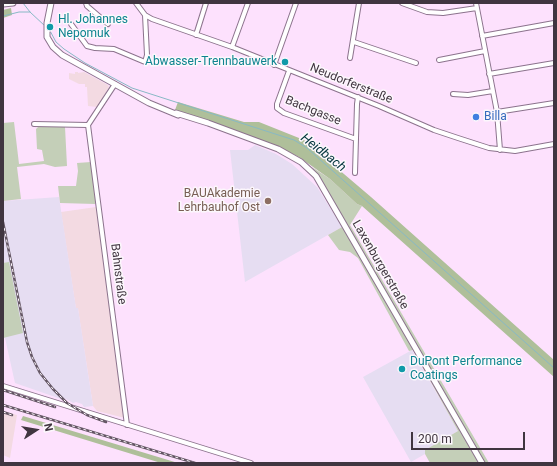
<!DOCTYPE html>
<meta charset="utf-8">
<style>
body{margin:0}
#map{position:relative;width:557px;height:466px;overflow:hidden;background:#fde1fd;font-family:Roboto,sans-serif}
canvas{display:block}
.frame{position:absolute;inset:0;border:4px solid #403540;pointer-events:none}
.north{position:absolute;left:16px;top:410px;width:40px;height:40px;-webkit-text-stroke:3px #fcf7fc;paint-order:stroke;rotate:78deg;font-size:11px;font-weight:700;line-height:16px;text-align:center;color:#403540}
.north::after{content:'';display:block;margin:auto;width:14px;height:18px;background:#403540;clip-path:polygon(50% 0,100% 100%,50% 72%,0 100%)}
.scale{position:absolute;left:411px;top:432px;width:114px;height:18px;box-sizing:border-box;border:2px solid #403540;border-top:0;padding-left:5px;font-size:12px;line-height:14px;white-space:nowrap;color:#403540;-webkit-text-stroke:3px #fcf7fc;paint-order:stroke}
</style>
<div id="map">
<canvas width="557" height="466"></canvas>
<div class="frame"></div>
<div class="north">N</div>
<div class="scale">200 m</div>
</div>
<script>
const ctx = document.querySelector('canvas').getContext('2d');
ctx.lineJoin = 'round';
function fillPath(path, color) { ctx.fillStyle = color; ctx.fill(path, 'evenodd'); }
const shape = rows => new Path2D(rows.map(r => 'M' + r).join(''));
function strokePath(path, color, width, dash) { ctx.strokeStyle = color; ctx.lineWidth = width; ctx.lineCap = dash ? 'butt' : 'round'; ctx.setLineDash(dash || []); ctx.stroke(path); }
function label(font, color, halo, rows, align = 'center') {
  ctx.font = font + ' Roboto,sans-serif'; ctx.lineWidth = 3; ctx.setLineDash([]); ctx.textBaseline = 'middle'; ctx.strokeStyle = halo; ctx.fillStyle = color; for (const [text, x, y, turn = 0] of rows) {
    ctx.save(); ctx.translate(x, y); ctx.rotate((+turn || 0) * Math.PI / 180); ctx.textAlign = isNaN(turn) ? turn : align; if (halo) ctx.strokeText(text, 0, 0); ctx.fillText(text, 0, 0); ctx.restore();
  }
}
fillPath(shape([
 [75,72,78,72,78,73,84,72,108,85,109,87,97,107,88,106,87,87,85,87,85,84,79,84,69,79,69,73,75,74],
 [96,207,125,418,97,411,93,406,78,309,76,309,61,212],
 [3,411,17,415,10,458,3,455]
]), '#f3dae2');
fillPath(shape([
 [255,145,276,154,292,164,317,187,342,227,245,282,230,150,248,150],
 [59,197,76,308,78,308,93,406,84,407,82,404,76,402,73,403,64,398,61,399,15,383,5,338,3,338,3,201],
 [412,350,458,431,425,450,425,454,411,462,363,377]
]), '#e6ddf2');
fillPath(shape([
 [14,122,19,164,44,161,42,150,37,149,36,129,39,126,65,127,67,166,55,167,44,164,17,167,21,199,3,201,3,123],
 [91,162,96,200,95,204,60,203,58,186,76,186,78,171,77,163],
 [312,167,330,179,357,204,362,206,350,225,489,463,485,463,320,178],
 [342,227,347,231,481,463,430,463,425,454,425,450,458,431,413,350,409,351,358,258,350,252,339,250,328,235],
 [9,262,23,333,3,338,3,263]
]), '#c4cfb8');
fillPath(shape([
 [11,8,12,15,3,18,3,10],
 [178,102,244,122,259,122,304,140,371,197,554,360,554,377,362,206,357,204,330,179,299,157,279,147,175,110],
 [23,416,178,463,161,463,21,420]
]), '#afbf9a');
strokePath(shape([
 [23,3,30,12,45,26],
 [3,16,19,12,30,12],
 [49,29,56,42,64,49,85,63,132,88,294,140,307,148,554,368]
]), '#88b9c5', 1);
const minor = shape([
 [86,3,87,6,108,24],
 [402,3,427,12,443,13,477,8],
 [476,3,497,112,500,150],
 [145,15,152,19,232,47,379,106,434,130,458,138,489,148,515,151,554,144],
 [71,24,87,46,95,48,114,49,145,62,147,55,145,15,136,3],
 [196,35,206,3],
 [482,36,554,23],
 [354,42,416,63],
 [232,47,248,3],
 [350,58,359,3],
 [439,60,485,51],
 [274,65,296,3],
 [289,71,277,104,277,108,284,113,356,139],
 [489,74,554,63],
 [453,94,468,95,493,91],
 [497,112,554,103],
 [34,124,88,125],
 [88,125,127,425],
 [88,125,115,84],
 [355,173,357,104,358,97],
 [3,386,251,463]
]);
const tertiary = shape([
 [51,3,47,23,47,37,53,47,62,55,149,103,178,115],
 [3,4,13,3],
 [176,113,208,123,278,149,301,162,316,176,482,463]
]);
strokePath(minor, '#8c738d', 6);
strokePath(tertiary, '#8c738d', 7);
strokePath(minor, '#fff', 4);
strokePath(tertiary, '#fff', 5);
const rail = shape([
 [3,222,27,342,32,357,40,373,53,389,67,403,87,415,106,422],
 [3,390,55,407],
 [3,405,195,463],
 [3,412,12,415]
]);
strokePath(rail, '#645664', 2.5);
strokePath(rail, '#fcf7fc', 1, [3]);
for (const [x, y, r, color] of [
 [50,27,4,"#0f9aa8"],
 [285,62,4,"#0f9aa8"],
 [476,117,4,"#3f7fe0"],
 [268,201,4,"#8d6e63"],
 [402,369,4,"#0f9aa8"]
]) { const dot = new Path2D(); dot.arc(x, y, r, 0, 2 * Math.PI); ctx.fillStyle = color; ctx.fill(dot); strokePath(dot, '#fcf7fc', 1.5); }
label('12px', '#0d838f', '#fcf7fc', [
 ["Hl. Johannes",58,20],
 ["Nepomuk",58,34],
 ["Abwasser-Trennbauwerk",277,62,"right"],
 ["DuPont Performance",410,362],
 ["Coatings",410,376]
], 'left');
label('12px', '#403540', '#fcf7fc', [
 ["Neudorferstraße",351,84,22],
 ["Bachgasse",313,111,22],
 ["Laxenburgerstraße",380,265,60],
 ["Bahnstraße",118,274,83]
]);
label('12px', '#366cbe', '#fcf7fc', [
 ["Billa",484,117]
], 'left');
label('12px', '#785e54', '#fcf7fc', [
 ["BAUAkademie",260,194],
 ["Lehrbauhof Ost",260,208]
], 'right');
label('italic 13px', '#03343d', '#fcf7fc', [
 ["Heidbach",323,153,38]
]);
</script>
